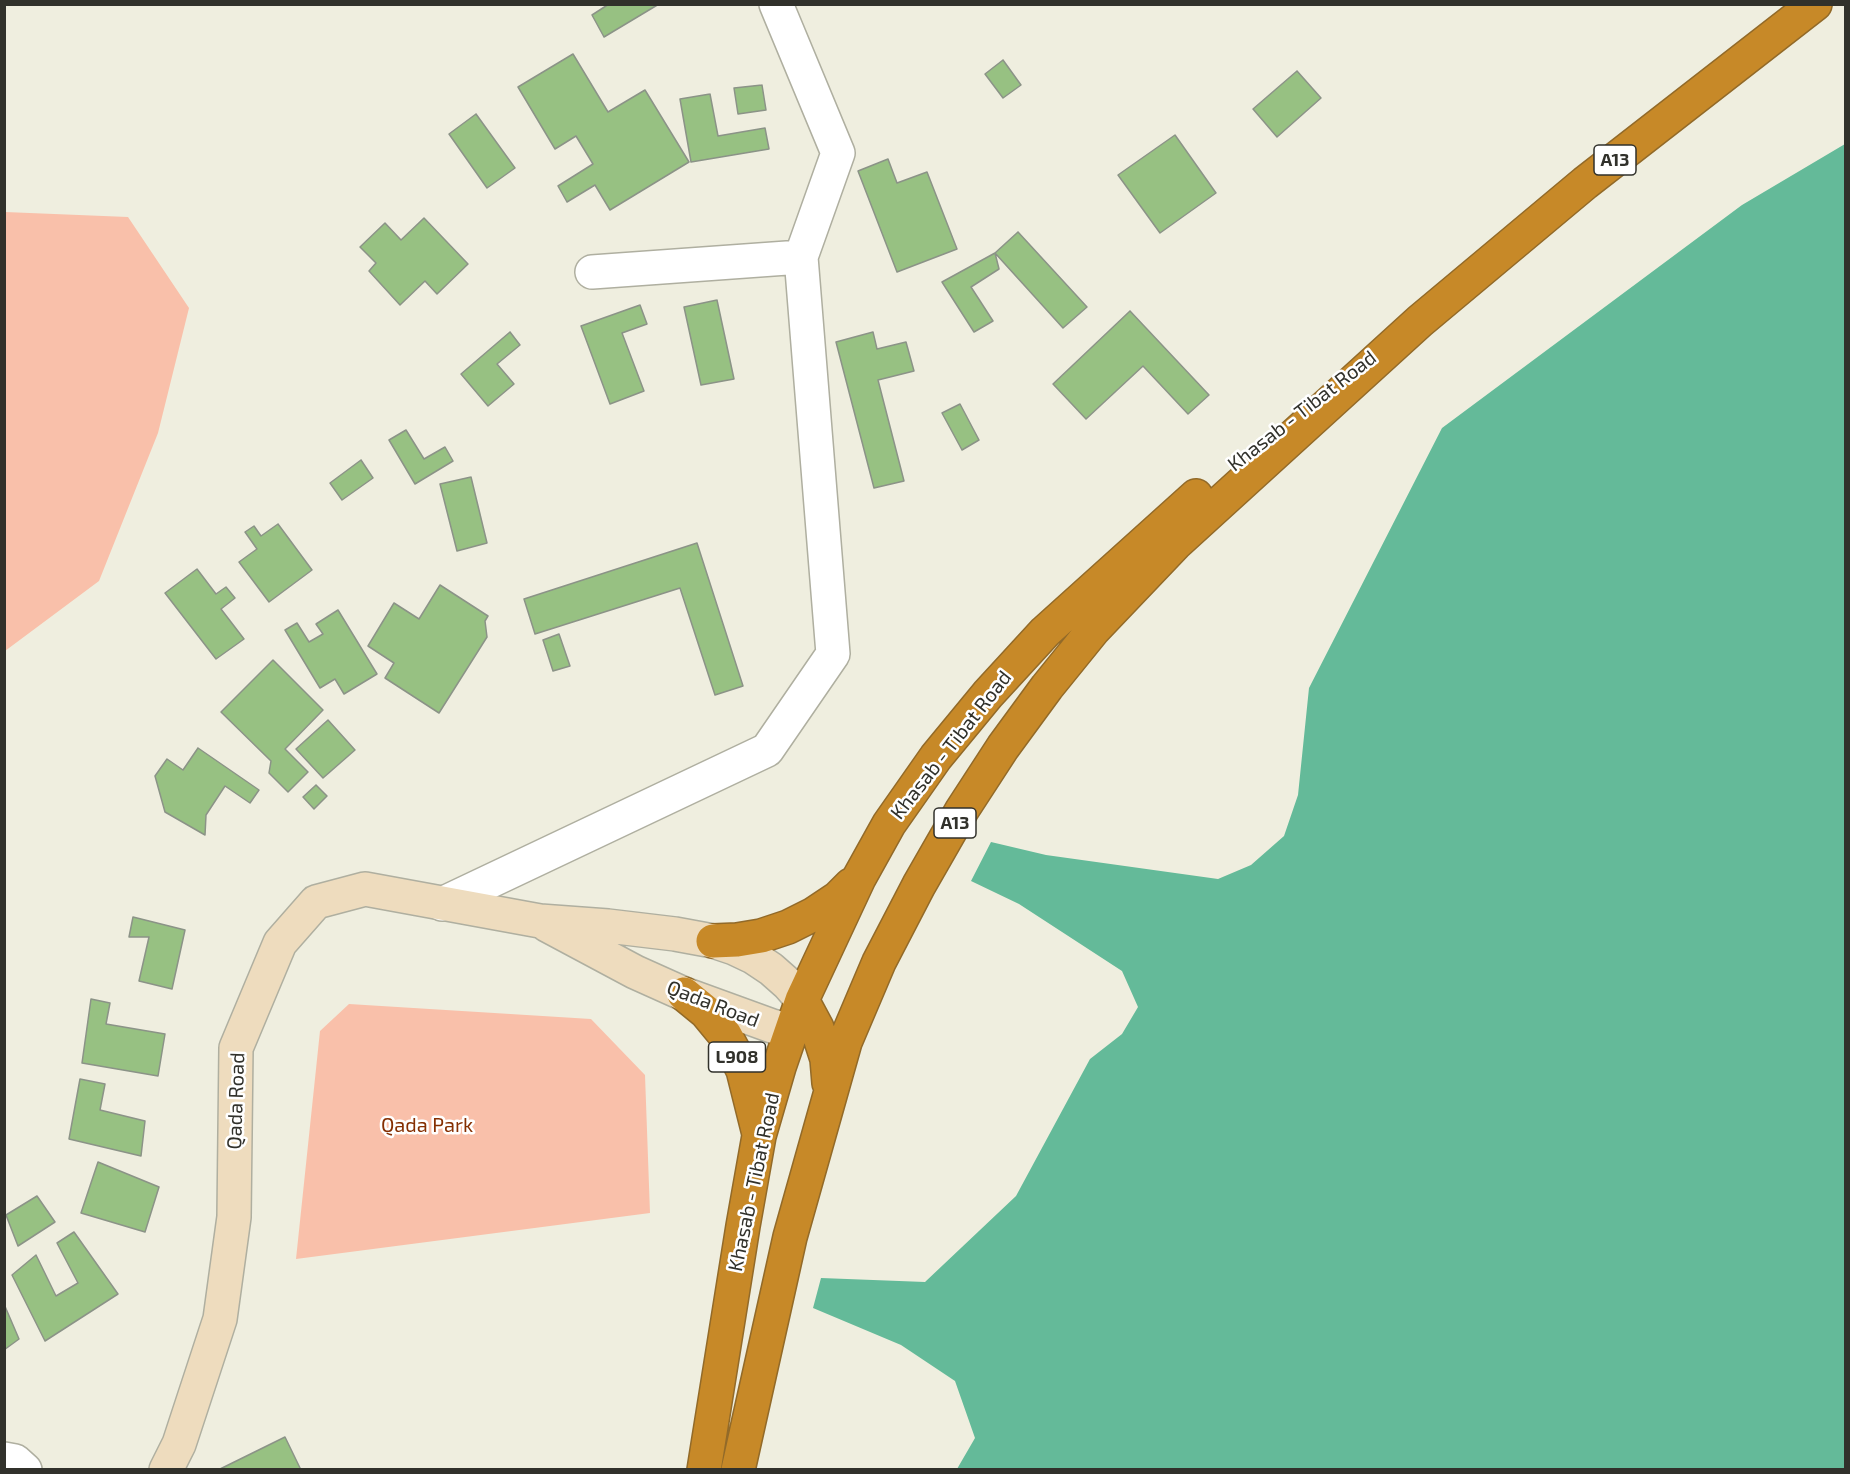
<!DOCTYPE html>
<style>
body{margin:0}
#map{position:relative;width:1850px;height:1474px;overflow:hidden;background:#efeedf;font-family:"Exo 2",sans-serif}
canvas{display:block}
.frame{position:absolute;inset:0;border:6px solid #31312b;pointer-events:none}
</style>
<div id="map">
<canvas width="1850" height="1474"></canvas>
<div class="frame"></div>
</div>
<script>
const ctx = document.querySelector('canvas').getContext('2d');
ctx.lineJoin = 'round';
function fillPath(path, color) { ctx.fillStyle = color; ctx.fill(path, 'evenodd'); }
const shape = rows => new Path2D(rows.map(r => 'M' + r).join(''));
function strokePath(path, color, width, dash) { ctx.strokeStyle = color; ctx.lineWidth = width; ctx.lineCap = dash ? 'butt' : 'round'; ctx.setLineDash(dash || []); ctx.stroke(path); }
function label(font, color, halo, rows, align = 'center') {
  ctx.font = font + ' "Exo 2",sans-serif'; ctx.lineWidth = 5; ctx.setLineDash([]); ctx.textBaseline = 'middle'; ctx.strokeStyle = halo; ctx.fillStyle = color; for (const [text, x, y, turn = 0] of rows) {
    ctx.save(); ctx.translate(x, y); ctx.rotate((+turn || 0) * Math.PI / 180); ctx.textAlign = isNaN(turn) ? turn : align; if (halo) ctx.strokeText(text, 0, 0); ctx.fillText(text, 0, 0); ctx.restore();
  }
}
fillPath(shape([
 [5,212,128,217,189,308,158,433,99,581,5,651],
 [349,1004,591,1019,645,1075,650,1213,296,1259,320,1031]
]), '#f9c0aa');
fillPath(shape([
 [1845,144,1845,1469,957,1469,975,1438,955,1381,901,1345,813,1308,821,1278,925,1282,1016,1196,1090,1059,1122,1034,1138,1007,1122,971,1019,904,971,881,991,842,1046,855,1218,879,1251,865,1284,836,1298,795,1309,688,1442,428,1742,205]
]), '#64ba99');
const building = shape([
 [609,4,659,4,604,37,592,15,609,4],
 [573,54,608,112,645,90,689,162,610,210,595,185,567,202,558,186,593,164,576,136,555,149,518,87,573,54],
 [1003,60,1021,85,1003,98,985,74,1003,60],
 [1297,71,1321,98,1277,137,1253,109,1297,71],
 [762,85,766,110,738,114,734,88,762,85],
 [710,94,718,136,765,128,769,149,691,162,680,99,710,94],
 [476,114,515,168,487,188,449,134,476,114],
 [1175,135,1216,193,1160,233,1118,175,1175,135],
 [888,159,897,183,927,172,957,249,897,272,858,171,888,159],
 [424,218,468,264,437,294,425,281,400,305,369,271,376,263,360,247,385,223,401,240,424,218],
 [1018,232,1087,307,1063,328,995,253,1018,232],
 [995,253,999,269,971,287,993,321,974,332,942,282,995,253],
 [717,300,734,379,701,385,684,307,717,300],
 [640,305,647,324,622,333,644,391,610,404,581,326,640,305],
 [1130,311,1209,395,1188,414,1143,366,1086,419,1053,384,1130,311],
 [510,332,520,345,497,364,514,384,488,406,461,374,510,332],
 [873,332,877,349,906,342,914,371,878,380,904,481,874,488,836,342,873,332],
 [960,404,979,440,962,450,942,413,960,404],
 [406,430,424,459,445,447,453,461,415,484,389,440,406,430],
 [361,460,373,478,342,500,330,483,361,460],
 [471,477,487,543,457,551,440,484,471,477],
 [278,524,312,570,269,602,239,562,257,549,245,532,254,526,261,536,278,524],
 [697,543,743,686,715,695,680,588,535,634,524,599,697,543],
 [197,569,216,594,226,587,235,598,221,609,244,639,216,659,165,593,197,569],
 [440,585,488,616,485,621,487,637,439,713,385,678,394,663,368,646,394,603,419,619,440,585],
 [338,610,377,674,344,694,335,679,320,688,285,630,297,623,309,642,323,634,316,624,338,610],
 [559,634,570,666,553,671,543,640,559,634],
 [273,660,323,710,285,749,308,772,288,792,269,773,271,761,221,712,273,660],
 [328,720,355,750,323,778,296,749,328,720],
 [198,748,259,790,250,803,225,786,206,815,205,835,165,812,155,776,167,759,183,770,198,748],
 [316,785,327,796,314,809,303,797,316,785],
 [133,917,185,930,172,989,139,981,149,937,129,937,133,917],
 [91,999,110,1003,106,1024,165,1034,158,1076,82,1063,91,999],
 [80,1079,105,1084,100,1110,145,1121,141,1156,69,1139,80,1079],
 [98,1162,159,1187,145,1232,81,1213,98,1162],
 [37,1196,55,1222,18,1246,6,1215,37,1196],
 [74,1232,118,1294,45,1341,12,1275,36,1255,56,1296,78,1283,57,1243,74,1232],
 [4,1304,19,1339,4,1350,4,1304],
 [285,1437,301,1470,218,1470,285,1437]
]);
fillPath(building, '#97c182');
strokePath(building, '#8b9387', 1.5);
const street = shape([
 [592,272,801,257],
 [442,904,767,750,833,654,801,257,838,153,776,4],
 [4,1459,15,1461,25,1470]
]);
const secondary = shape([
 [547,925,635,972,684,994,772,1026,791,1031],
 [166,1470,179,1444,220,1319,234,1217,236,1048,280,943,316,902,365,889,540,921,608,926,675,934,713,941,734,948,753,957,771,969,788,984,802,1000]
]);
const highway = shape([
 [713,941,737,940,761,936,788,927,814,914,838,898,851,885],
 [684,994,706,1012,725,1035,734,1052,743,1070,759,1134],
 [802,1000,817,1028,827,1059,829,1083],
 [704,1470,743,1226,759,1136,779,1067,802,1000,859,878,889,824,936,757,988,694,1045,632,1196,496],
 [738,1470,790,1237,845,1042,879,962,919,885,962,810,1003,747,1047,687,1094,629,1175,544,1420,321,1585,183,1815,4]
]);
strokePath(street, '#afafa0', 36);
strokePath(secondary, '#afafa0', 36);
strokePath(highway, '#926a29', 36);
strokePath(street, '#fff', 33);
strokePath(secondary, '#eedcbe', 33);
strokePath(highway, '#c78928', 33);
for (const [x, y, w] of [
 [1615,160,42],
 [955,823,42],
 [737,1057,57]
]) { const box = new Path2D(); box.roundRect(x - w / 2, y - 15, w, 30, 4.5); ctx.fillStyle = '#fff'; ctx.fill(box); strokePath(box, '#31312b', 1.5); }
label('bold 18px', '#31312b', null, [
 ["A13",1615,160],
 ["A13",955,823],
 ["L908",737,1057]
]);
label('20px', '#31312b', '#fff', [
 ["Khasab - Tibat Road",1302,411,-38],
 ["Khasab - Tibat Road",951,745,-52],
 ["Qada Road",713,1004,21],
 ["Qada Road",236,1101,-88],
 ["Khasab - Tibat Road",754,1182,-78]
]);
label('20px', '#852f02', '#fff', [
 ["Qada Park",427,1125]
]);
</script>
